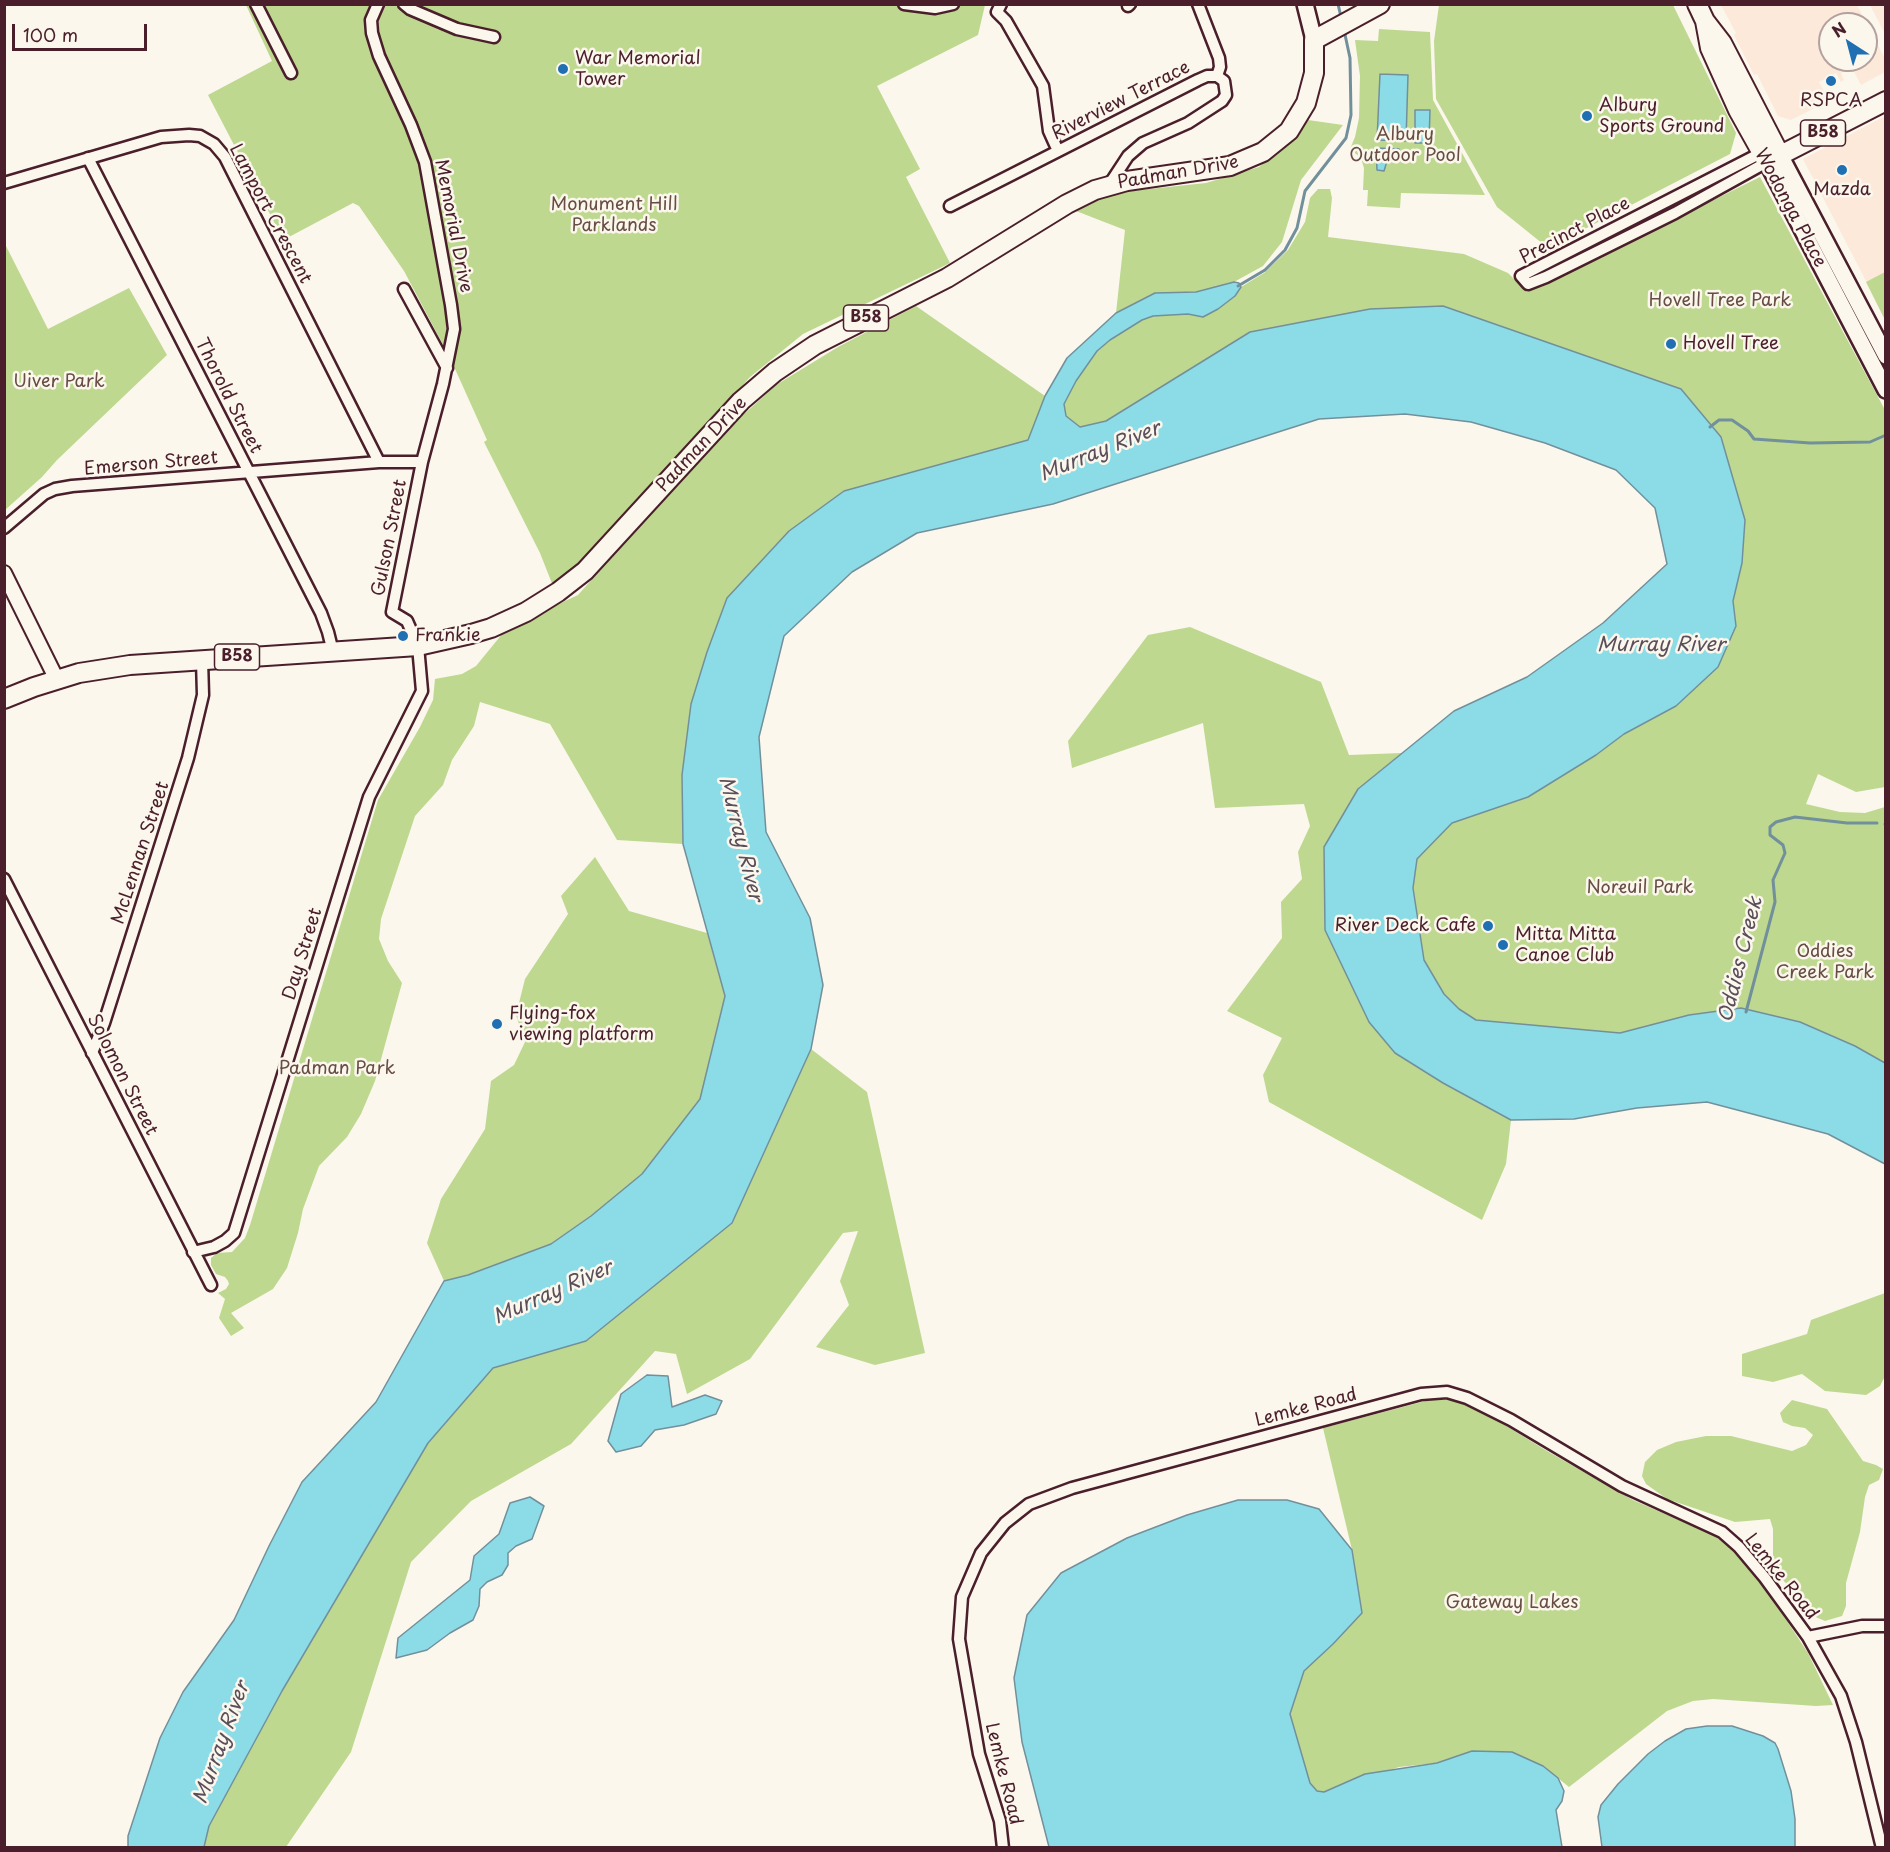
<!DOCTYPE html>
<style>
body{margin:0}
#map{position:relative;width:1890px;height:1852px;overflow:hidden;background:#fbf7ec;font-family:"Playpen Sans",sans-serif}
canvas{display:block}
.frame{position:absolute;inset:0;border:6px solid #4a1f2b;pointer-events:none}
.north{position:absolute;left:1818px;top:12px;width:60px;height:60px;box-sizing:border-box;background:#fbf7ec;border:2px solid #b4a19f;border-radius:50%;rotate:324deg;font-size:16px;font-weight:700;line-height:24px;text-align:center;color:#4a1f2b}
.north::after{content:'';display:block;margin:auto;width:21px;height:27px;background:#1f6fb2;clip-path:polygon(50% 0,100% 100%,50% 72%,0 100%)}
.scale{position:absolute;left:12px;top:24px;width:135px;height:27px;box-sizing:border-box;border:3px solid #4a1f2b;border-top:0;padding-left:8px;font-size:18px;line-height:21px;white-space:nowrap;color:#4a1f2b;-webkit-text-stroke:4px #fbf7ec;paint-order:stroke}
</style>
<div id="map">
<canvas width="1890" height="1852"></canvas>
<div class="frame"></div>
<div class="north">N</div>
<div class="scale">100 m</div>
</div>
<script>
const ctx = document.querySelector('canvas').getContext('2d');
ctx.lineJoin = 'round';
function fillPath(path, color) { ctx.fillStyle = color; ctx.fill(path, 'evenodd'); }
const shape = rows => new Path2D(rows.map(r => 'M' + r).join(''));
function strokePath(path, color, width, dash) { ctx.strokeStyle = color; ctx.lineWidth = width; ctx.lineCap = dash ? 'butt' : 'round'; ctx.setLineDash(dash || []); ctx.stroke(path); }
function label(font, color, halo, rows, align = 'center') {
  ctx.font = font + ' "Playpen Sans",sans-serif'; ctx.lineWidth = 5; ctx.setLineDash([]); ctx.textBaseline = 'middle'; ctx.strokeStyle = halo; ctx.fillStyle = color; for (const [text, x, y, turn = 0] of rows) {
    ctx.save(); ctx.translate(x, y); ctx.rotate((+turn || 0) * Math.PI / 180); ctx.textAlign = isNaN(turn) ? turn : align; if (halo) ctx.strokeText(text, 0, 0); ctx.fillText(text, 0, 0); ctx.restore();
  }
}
fillPath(shape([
 [1721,5,1857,5,1885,59,1885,72,1861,85,1852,68,1841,73,1844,80,1841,82,1836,73,1819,82,1826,95,1829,94,1832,99,1791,120,1778,116,1757,74,1754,75,1734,35,1736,33],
 [1830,24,1866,24,1866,60,1830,60],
 [1870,5,1885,5,1885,34],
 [1885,116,1885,273,1867,283,1803,159]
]), '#fce9d9');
fillPath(shape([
 [246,5,985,5,978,35,877,86,920,169,906,177,950,263,803,334,750,377,607,536,553,586,540,553,484,442,487,440,451,360,404,271,359,206,353,203,287,238,285,243,208,95,272,61],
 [1439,5,1673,5,1736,133,1730,154,1548,248,1497,207,1436,99,1434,41],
 [1379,29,1430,32,1433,100,1485,195,1401,193,1400,208,1367,206,1368,190,1363,190,1364,168,1361,158,1350,149,1355,137,1359,118,1360,76,1355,40,1378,41],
 [1308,120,1343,125,1301,180,1282,242,1263,266,1234,282,1196,292,1155,293,1116,313,1125,230,1076,211,1108,195,1140,190,1206,183,1259,167,1301,131],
 [1760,177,1885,410,1885,787,1856,792,1818,774,1806,804,1840,812,1865,813,1885,807,1885,1063,1855,1046,1689,1015,1620,1033,1475,1020,1459,1009,1444,994,1424,960,1413,888,1417,859,1452,823,1528,797,1596,755,1624,734,1676,706,1735,626,1733,601,1742,563,1729,466,1721,437,1681,389,1535,338,1250,332,1106,421,1080,427,1066,416,1064,404,1076,381,1097,351,1110,340,1142,320,1153,316,1189,314,1203,317,1218,309,1235,296,1241,287,1264,273,1288,250,1305,222,1310,198,1318,189,1330,189,1332,198,1328,237,1464,254,1508,273,1527,292],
 [4,242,48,329,129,288,167,355,57,460,42,477,5,510],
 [1885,272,1885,320,1866,282],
 [916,306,1045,396,1028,440,844,491,727,598,707,652,691,704,682,775,683,844,617,840,550,724,480,702,474,726,452,760,443,785,415,816,381,919,379,939,388,961,402,983,375,1081,361,1114,347,1137,319,1166,303,1209,298,1233,287,1268,273,1289,231,1313,244,1328,231,1336,219,1318,225,1299,218,1293,226,1289,229,1284,228,1281,225,1277,216,1274,211,1265,211,1258,217,1253,232,1252,245,1238,250,1225,378,800,420,727,433,700,435,679,462,674,476,666,507,628,578,595,719,437,776,385,838,347],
 [1190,627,1321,682,1349,755,1402,753,1358,789,1443,1083,1511,1120,1506,1164,1482,1220,1269,1102,1263,1075,1282,1038,1227,1011,1282,938,1281,902,1302,879,1298,852,1310,826,1304,804,1215,808,1203,723,1072,768,1068,741,1148,635],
 [595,857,629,911,707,933,725,996,700,1099,642,1174,591,1216,551,1244,468,1275,444,1281,427,1243,441,1199,485,1129,491,1081,514,1065,525,1042,516,1015,525,979,568,914,561,896],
 [811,1049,867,1092,925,1353,875,1365,816,1347,849,1305,840,1281,858,1231,843,1233,750,1359,687,1394,676,1354,655,1351,571,1444,471,1501,411,1562,351,1752,286,1847,204,1848,209,1826,282,1691,428,1443,493,1368,586,1341,732,1223],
 [1885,1293,1885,1376,1880,1386,1866,1395,1825,1391,1802,1374,1773,1382,1742,1376,1742,1354,1807,1334,1811,1320],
 [1454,1399,1474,1406,1547,1451,1633,1500,1729,1542,1743,1554,1808,1653,1833,1705,1816,1706,1713,1699,1693,1701,1667,1711,1569,1787,1543,1766,1472,1751,1437,1763,1399,1767,1324,1792,1317,1792,1310,1783,1290,1714,1304,1671,1333,1644,1362,1613,1352,1550,1323,1428,1429,1400],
 [1792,1400,1827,1409,1863,1461,1876,1465,1883,1469,1879,1480,1869,1485,1865,1497,1860,1532,1846,1583,1846,1606,1842,1616,1825,1621,1811,1615,1776,1571,1773,1557,1773,1529,1770,1519,1735,1522,1667,1499,1646,1484,1642,1476,1645,1462,1657,1450,1676,1442,1706,1436,1731,1436,1792,1451,1806,1445,1813,1435,1805,1428,1792,1426,1783,1422,1780,1413]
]), '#bed890');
const water = shape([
 [1380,74,1408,75,1406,141,1377,140,1380,74],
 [1415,110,1430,110,1429,143,1415,143,1415,110],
 [1376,148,1399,149,1398,161,1387,161,1384,171,1377,170,1376,148],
 [1234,282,1239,283,1241,287,1235,296,1218,309,1203,317,1188,314,1153,316,1142,320,1110,340,1097,351,1076,381,1064,404,1066,416,1080,427,1106,421,1250,332,1370,309,1443,306,1681,389,1721,437,1745,520,1742,563,1733,601,1736,626,1718,667,1676,706,1624,734,1596,755,1528,797,1452,823,1417,859,1413,888,1424,960,1444,994,1459,1009,1476,1020,1620,1033,1689,1015,1741,1008,1800,1022,1855,1046,1885,1063,1885,1164,1828,1134,1707,1102,1637,1108,1574,1119,1511,1120,1443,1083,1395,1053,1369,1022,1325,930,1324,847,1358,789,1454,711,1527,677,1603,623,1667,564,1655,508,1616,470,1545,443,1471,422,1405,414,1319,419,1053,504,917,533,852,572,784,636,759,737,766,832,810,918,823,985,811,1049,732,1223,586,1341,493,1368,428,1443,282,1691,209,1826,204,1847,128,1847,128,1836,160,1738,183,1692,234,1620,269,1546,302,1482,376,1402,444,1281,468,1275,551,1244,591,1216,642,1174,700,1099,725,996,683,844,682,775,691,704,707,652,727,598,789,531,844,491,1028,440,1045,396,1067,358,1116,313,1155,293,1196,292,1234,282],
 [647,1375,668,1376,672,1407,705,1395,722,1401,716,1414,684,1425,655,1430,641,1446,616,1452,608,1441,621,1394,647,1375],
 [530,1497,544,1506,532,1539,516,1546,508,1553,508,1565,502,1575,487,1582,480,1589,479,1606,473,1620,450,1633,427,1650,396,1658,398,1638,470,1580,474,1556,499,1534,510,1503,530,1497],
 [1238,1500,1287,1500,1319,1509,1352,1550,1362,1613,1333,1644,1304,1671,1290,1714,1310,1783,1317,1791,1324,1792,1365,1774,1437,1763,1472,1751,1512,1752,1543,1766,1558,1778,1564,1791,1562,1801,1556,1810,1562,1847,1049,1847,1022,1742,1014,1678,1027,1615,1061,1573,1127,1538,1187,1515,1238,1500],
 [1707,1726,1732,1726,1763,1736,1775,1743,1778,1749,1791,1791,1795,1819,1795,1847,1602,1847,1598,1817,1601,1805,1618,1784,1648,1754,1665,1741,1686,1729,1707,1726]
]);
fillPath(water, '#8cdce7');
strokePath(water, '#72909c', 1.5);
strokePath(shape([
 [1338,4,1341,17],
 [1238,286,1265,270,1285,250,1297,228,1305,191,1346,138,1351,115,1350,58,1344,30],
 [1710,427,1719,420,1732,420,1748,431,1754,439,1810,443,1870,442,1886,435],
 [1885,824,1886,824],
 [1746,1012,1775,902,1773,880,1785,853,1783,845,1770,835,1770,827,1776,822,1795,817,1847,823,1877,823]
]), '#72909c', 3);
const minor = shape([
 [256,4,291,73],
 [404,4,410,9,457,29,494,37],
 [904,4,935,8,953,4],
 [1001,4,997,12,1006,21,1043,86,1049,131,1058,151],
 [1198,4,1219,58,1220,67,1217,76],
 [1128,6,1130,4],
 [1761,153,1521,276,1528,284,1546,277,1675,213,1767,162],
 [88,158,321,613,328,632,333,652],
 [4,183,161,137,189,135,200,136,214,144,225,157,379,462],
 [950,206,1198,80,1207,76,1217,76,1224,81,1226,95,1222,101,1188,123,1143,143,1128,156,1109,185],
 [404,289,447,368],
 [4,528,44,494,55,489,72,486,379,462,422,462],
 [4,879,211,1285],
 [92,1053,104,1023,188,758,203,695,202,660],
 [193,1252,214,1247,225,1241,234,1233,369,797,422,691,418,646,407,621,392,612,422,462,443,384,454,329,451,305,425,162,411,125,379,56,372,33,371,20,378,4],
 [1808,1637,1862,1626,1886,1626],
 [1003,1848,1000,1821,979,1754,959,1639,962,1597,981,1553,1005,1523,1029,1504,1072,1488,1421,1394,1447,1392,1467,1398,1511,1420,1622,1486,1722,1532,1739,1547,1765,1578,1808,1637,1841,1696,1856,1742,1882,1848]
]);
const tertiary = shape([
 [4,573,57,680]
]);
const secondary = shape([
 [1305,4,1314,40],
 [1780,155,1886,356],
 [1767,162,1886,390]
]);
const primary = shape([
 [1697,4,1705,21,1722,43,1780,155],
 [1705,21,1710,48,1738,110,1767,162,1886,101],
 [4,699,34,687,79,673,130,665,418,646,471,634,491,628,526,612,558,592,585,571,741,401,775,372,815,345,947,278,1067,204,1095,190,1127,181,1230,166,1263,152,1289,131,1306,103,1314,73,1314,40,1380,4]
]);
strokePath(minor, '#4a1f2b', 15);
strokePath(tertiary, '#4a1f2b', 18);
strokePath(secondary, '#4a1f2b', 20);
strokePath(primary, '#4a1f2b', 22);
strokePath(minor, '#fbf7ec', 10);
strokePath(tertiary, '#fbf7ec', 14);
strokePath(secondary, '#fbf7ec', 15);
strokePath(primary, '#fbf7ec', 18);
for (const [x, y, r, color] of [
 [563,69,6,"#1f6fb2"],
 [1831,81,6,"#1f6fb2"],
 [1587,116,6,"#1f6fb2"],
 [1842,170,6,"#1f6fb2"],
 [1671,344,6,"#1f6fb2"],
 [403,636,6,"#1f6fb2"],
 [1488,926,6,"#1f6fb2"],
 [1503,945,6,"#1f6fb2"],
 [497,1024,6,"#1f6fb2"]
]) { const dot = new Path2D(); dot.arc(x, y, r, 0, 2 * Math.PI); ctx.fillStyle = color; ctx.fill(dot); strokePath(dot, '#fbf7ec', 2); }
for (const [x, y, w] of [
 [1823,133,45],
 [866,318,45],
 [237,657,45]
]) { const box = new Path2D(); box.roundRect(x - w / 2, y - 13, w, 26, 4.5); ctx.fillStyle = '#fbf7ec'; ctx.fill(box); strokePath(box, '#4a1f2b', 1.5); }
label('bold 16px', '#4a1f2b', null, [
 ["B58",1823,133],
 ["B58",866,318],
 ["B58",237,657]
]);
label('18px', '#4a1f2b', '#fbf7ec', [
 ["War Memorial",575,59],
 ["Tower",575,80],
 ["RSPCA",1831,101,"center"],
 ["Albury",1599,106],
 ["Sports Ground",1599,127],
 ["Mazda",1842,190,"center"],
 ["Hovell Tree",1683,344],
 ["Frankie",415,636],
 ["River Deck Cafe",1476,926,"right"],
 ["Mitta Mitta",1515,935],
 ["Canoe Club",1515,956],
 ["Flying-fox",509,1014],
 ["viewing platform",509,1035]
], 'left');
label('18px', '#4a1f2b', '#fbf7ec', [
 ["Riverview Terrace",1121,101,-27],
 ["Padman Drive",1178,173,-10],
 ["Wodonga Place",1790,208,62],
 ["Lamport Crescent",270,214,62],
 ["Memorial Drive",453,226,79],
 ["Precinct Place",1575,231,-28],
 ["Thorold Street",228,396,63],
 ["Padman Drive",702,445,-47],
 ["Emerson Street",151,464,-5],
 ["Gulson Street",390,538,-79],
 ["McLennan Street",141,853,-72],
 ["Day Street",303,954,-73],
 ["Solomon Street",122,1075,63],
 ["Lemke Road",1306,1408,-15],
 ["Lemke Road",1781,1577,51],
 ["Lemke Road",1003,1774,76]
]);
label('18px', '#674d44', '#fbf7ec', [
 ["Albury",1405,135],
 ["Outdoor Pool",1405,156],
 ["Monument Hill",614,205],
 ["Parklands",614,226],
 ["Hovell Tree Park",1720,301],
 ["Uiver Park",59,382],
 ["Noreuil Park",1640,888],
 ["Oddies",1825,952],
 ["Creek Park",1825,973],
 ["Padman Park",337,1069],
 ["Gateway Lakes",1512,1603]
]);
label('italic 20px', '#5a4e5a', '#fbf7ec', [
 ["Murray River",1100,452,-22],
 ["Murray River",1661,645],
 ["Murray River",740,839,76],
 ["Oddies Creek",1741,960,-76],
 ["Murray River",553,1293,-24],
 ["Murray River",222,1743,-70]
]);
</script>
